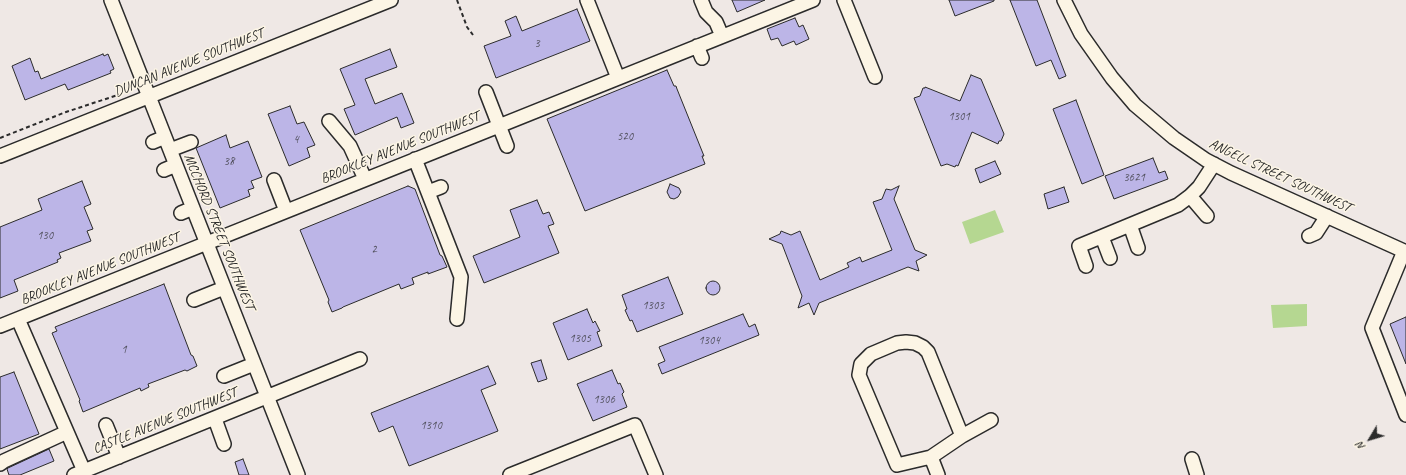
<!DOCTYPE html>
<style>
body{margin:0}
#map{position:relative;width:1406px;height:475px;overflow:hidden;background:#efe8e5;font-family:Caveat,sans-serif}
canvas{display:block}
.north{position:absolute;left:1350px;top:419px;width:40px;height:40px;-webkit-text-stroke:3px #fcf5e5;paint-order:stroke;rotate:232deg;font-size:11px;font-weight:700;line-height:16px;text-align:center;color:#2b2b2b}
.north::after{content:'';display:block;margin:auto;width:14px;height:18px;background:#2b2b2b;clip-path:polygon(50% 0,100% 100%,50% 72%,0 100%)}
</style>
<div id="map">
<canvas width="1406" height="475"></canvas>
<div class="north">N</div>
</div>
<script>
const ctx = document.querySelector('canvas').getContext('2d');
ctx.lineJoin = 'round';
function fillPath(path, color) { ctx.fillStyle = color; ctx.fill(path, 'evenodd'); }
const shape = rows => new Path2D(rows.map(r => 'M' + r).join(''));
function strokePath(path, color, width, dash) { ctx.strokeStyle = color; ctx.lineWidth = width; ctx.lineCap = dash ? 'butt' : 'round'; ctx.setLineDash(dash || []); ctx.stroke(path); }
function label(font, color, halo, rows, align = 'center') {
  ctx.font = font + ' Caveat,sans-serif'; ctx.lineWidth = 3; ctx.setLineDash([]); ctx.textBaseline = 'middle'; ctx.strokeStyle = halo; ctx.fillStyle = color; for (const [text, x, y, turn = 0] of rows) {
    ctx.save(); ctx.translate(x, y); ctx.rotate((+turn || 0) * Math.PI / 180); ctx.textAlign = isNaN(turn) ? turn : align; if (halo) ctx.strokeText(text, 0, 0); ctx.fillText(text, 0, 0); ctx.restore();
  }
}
fillPath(shape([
 [995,210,1004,232,970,244,962,222],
 [1307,304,1307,326,1273,328,1271,305]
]), '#b5d791');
const building = shape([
 [732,0,765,0,737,12,732,0],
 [949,0,994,0,994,1,955,16,949,0],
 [1010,0,1037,0,1066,76,1059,79,1051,60,1036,66,1010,0],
 [577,9,590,41,496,78,484,46,511,36,505,21,516,16,522,31,577,9],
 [795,18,799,27,803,25,809,39,796,45,794,41,782,46,778,38,771,40,767,29,795,18],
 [390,49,397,67,365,79,375,104,402,93,414,123,401,128,397,117,355,135,344,109,355,105,340,69,390,49],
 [103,54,104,56,108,54,114,69,110,71,111,73,68,90,65,84,25,100,12,66,30,58,35,72,38,71,41,79,103,54],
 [667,70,674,86,676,86,677,89,704,156,702,156,705,164,585,211,547,119,667,70],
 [971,75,981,79,1004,134,1001,141,999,141,998,144,972,132,958,166,956,165,955,167,947,164,941,166,914,98,920,96,923,88,925,88,925,87,960,101,971,75],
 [1076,100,1104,175,1082,184,1053,109,1076,100],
 [290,106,297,124,304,122,315,145,307,148,310,157,289,166,268,114,290,106],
 [226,135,230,148,248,141,262,177,251,181,254,188,248,190,250,196,220,208,196,148,226,135],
 [1153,158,1159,173,1165,171,1168,179,1114,199,1105,176,1153,158],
 [995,161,1001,174,980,183,975,169,995,161],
 [82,181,91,204,84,207,93,229,87,231,91,241,59,253,61,258,57,260,58,262,14,280,18,291,0,298,0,227,42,210,38,199,82,181],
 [670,184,679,188,681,192,678,197,674,199,670,198,667,192,670,184],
 [408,186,415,189,440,255,442,256,447,267,428,274,428,272,412,278,414,284,401,289,399,284,343,307,342,308,332,312,328,302,329,300,300,230,408,186],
 [899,186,894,199,915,250,927,255,916,261,919,271,908,267,819,303,814,315,809,303,798,308,802,296,782,244,769,239,780,234,781,231,791,235,800,231,820,280,849,267,847,263,860,257,862,262,892,250,873,202,882,199,886,189,891,190,899,186],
 [1064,187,1069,202,1048,209,1044,194,1064,187],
 [537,200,543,214,549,212,554,224,548,226,559,253,484,283,473,256,520,237,510,210,537,200],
 [668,277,683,314,637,332,632,320,630,321,625,310,627,309,622,295,668,277],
 '706 288a7 7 0 1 1 14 0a7 7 0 1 1-14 0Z',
 [164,284,191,355,193,356,197,366,187,371,185,370,148,384,149,387,141,391,140,388,83,412,79,401,80,400,52,333,57,331,55,327,164,284],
 [587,309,593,323,595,321,600,331,597,332,602,346,568,360,553,323,587,309],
 [743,314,749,327,755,324,759,335,662,374,658,364,665,361,659,347,743,314],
 [1406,317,1406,364,1390,324,1406,317],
 [541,360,547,379,538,382,531,363,541,360],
 [488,366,496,384,481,390,498,431,409,466,393,426,379,432,371,413,488,366],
 [612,370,618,384,620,383,624,392,622,394,627,407,593,421,577,384,612,370],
 [14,372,39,434,0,449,0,377,14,372],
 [49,449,54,461,20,475,9,475,7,469,8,468,49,449],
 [243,459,249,475,239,475,235,462,243,459]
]);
fillPath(building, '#bcb5e7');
strokePath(building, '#2b2b2b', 1);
const minor = shape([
 [111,0,298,475],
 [587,0,618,78],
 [701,0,706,12,716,22,722,36],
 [844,0,875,77],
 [1064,0,1081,34,1112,78,1135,105,1174,138,1206,160,1231,173,1406,252],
 [697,46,702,58],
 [486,92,507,146],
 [329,121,350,146,365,179],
 [153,142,165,137],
 [170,150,191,142],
 [0,156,391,0],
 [415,159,461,277,457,319],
 [164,170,176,165],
 [274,180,286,211],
 [428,192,441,187],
 [1190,196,1207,216],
 [181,213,193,208],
 [1130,225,1138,248],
 [1309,236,1316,233,1327,216],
 [1102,237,1110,258],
 [1404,251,1372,328,1406,415],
 [1086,266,1079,246,1178,205,1190,196,1199,187,1214,164],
 [194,300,224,288],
 [18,319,84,471],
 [0,326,813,0],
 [906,342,915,343,923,347,928,352,962,436,931,457,897,465,859,375,861,364,871,354,897,343,906,342],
 [224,376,254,364],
 [215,419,224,444],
 [106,425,119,457],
 [962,436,991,420],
 [931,457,938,475],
 [1192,459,1197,475],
 [0,464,4,461,67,432],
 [74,475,360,359],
 [510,475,635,425,656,475]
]);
strokePath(minor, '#2b2b2b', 16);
strokePath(shape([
 [457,0,467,27,473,35],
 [0,138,66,112,130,91]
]), '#2b2b2b', 2, [4, 3]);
strokePath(minor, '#fcf5e5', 13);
label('12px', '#4f4e5a', null, [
 ["3",537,44],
 ["1301",959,117],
 ["520",625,137],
 ["4",296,140],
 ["38",229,162],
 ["3621",1134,178],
 ["130",45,236],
 ["2",374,250],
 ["1303",653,306],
 ["1305",580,339],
 ["1304",709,341],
 ["1",124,350],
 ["1306",604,400],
 ["1310",431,426]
]);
label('14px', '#2b2b2b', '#fcf5e5', [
 ["DUNCAN AVENUE SOUTHWEST",189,63,-22],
 ["BROOKLEY AVENUE SOUTHWEST",400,148,-22],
 ["ANGELL STREET SOUTHWEST",1280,176,25],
 ["MCCHORD STREET SOUTHWEST",219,232,68],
 ["BROOKLEY AVENUE SOUTHWEST",100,269,-22],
 ["CASTLE AVENUE SOUTHWEST",165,421,-22]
]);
</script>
